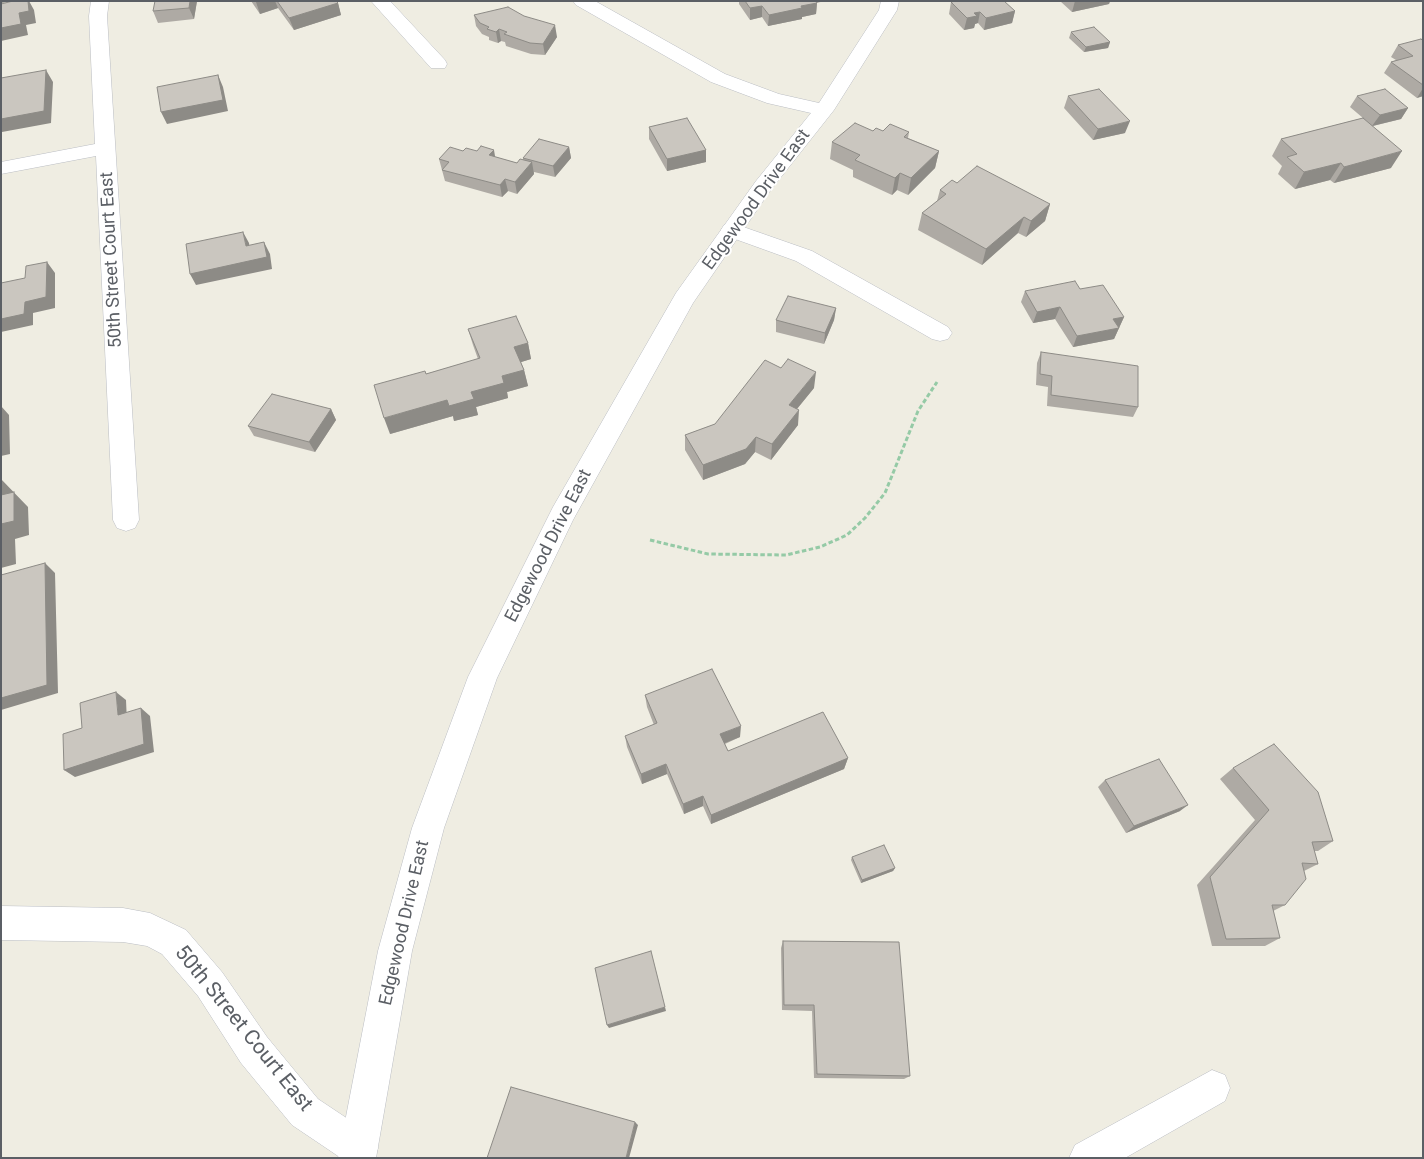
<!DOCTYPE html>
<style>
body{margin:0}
#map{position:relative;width:1424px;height:1159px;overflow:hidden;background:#efede2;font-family:Roboto,sans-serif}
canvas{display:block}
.frame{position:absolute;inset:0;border:2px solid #5b5f65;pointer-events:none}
</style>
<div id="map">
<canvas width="1424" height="1159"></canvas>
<div class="frame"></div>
</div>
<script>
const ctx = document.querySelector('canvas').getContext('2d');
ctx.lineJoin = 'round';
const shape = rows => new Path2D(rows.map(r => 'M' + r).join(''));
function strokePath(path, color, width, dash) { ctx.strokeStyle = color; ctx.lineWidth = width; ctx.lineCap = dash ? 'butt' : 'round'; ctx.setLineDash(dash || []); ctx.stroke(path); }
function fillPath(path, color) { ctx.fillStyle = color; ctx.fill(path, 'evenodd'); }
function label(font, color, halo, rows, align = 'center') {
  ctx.font = font + ' Roboto,sans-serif'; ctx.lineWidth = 4; ctx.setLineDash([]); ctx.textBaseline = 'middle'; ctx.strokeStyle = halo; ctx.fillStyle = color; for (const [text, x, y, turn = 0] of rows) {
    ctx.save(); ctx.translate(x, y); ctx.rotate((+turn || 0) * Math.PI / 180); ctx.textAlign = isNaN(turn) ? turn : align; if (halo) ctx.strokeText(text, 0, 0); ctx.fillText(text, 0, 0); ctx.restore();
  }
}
const minor = shape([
 [91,1,109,1,107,16,139,520,135,528,126,531,117,528,113,520,96,156,1,174,1,162,95,144,89,16,91,1],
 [371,1,390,1,445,60,447,64,445,68,431,68,371,1],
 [732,223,812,251,948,327,952,333,948,339,940,341,932,339,796,261,724,235,721,230,724,225,732,223],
 [1,906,123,908,150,913,186,930,222,972,267,1037,318,1099,372,1135,378,1148,374,1158,341,1158,292,1125,241,1063,198,996,162,954,147,946,123,942,1,940,1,906],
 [1212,1070,1225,1075,1230,1088,1225,1101,1125,1158,1069,1158,1075,1145,1212,1070]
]);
const tertiary = shape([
 [573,1,595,1,725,74,779,94,819,103,879,10,881,1,899,1,897,10,834,110,770,191,693,303,573,520,497,678,444,828,412,951,376,1158,338,1158,378,951,412,828,468,677,553,507,676,293,756,181,811,113,767,103,711,82,576,5,573,1]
]);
strokePath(minor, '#babdc3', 1);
strokePath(tertiary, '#babdc3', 1);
strokePath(shape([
 [650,540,708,554,786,555,820,547,847,535,865,518,885,493,918,411,937,382]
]), '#95caa6', 3, [4.5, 2.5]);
fillPath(minor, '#fff');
fillPath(tertiary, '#fff');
fillPath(shape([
 [197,1,194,19,158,23,153,11],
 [251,1,336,1,338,3,341,15,294,30,278,8,260,14],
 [739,1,824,1,817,3,816,14,802,17,802,19,768,26,762,17,750,20,739,4],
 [1060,1,1110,1,1109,4,1072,12],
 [951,2,1015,11,1012,23,984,30,978,23,975,24,974,28,964,30,949,14],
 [474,15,557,37,545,55,531,54,506,46,505,42,501,41,498,43,489,40,489,37,482,34,476,26],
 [1071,32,1110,42,1108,48,1084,52,1069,38],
 [1423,41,1423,96,1417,98,1384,73,1391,62,1396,60,1391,57,1398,45],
 [1068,96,1125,133,1093,140,1064,108],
 [1357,96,1408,108,1401,119,1373,126,1391,168,1334,183,1330,180,1295,189,1278,174,1282,166,1272,156,1281,139,1363,118,1350,107],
 [649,127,706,150,706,162,667,171,649,139],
 [873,131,909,132,908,138,939,151,935,168,908,195,897,190,892,195,853,177,853,170,830,159,832,142],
 [569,147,571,158,555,177,534,172,534,174,517,194,508,191,502,197,445,181,439,159,463,151,495,157,517,163,523,160,523,158],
 [957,183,1050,204,1045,221,1026,237,1018,233,982,265,918,230,922,213,937,201,940,190],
 [1025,291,1124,317,1114,339,1073,347,1055,319,1033,323,1021,302],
 [836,308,834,320,824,344,776,332,776,320],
 [468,329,528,343,531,359,521,362,524,370,528,386,507,392,508,398,476,407,478,415,454,421,453,416,390,434,426,374,478,359,473,345],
 [1041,352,1138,407,1133,417,1047,406,1048,387,1036,385,1037,363],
 [814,388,797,409,798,425,771,460,755,452,745,464,703,480,685,450,685,435],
 [331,409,336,420,315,452,254,436,248,426],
 [645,695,740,737,725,744,728,751,848,758,844,769,711,824,703,806,684,814,667,774,642,784,627,747,625,736,654,725,647,707],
 [1233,768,1333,841,1318,851,1314,851,1318,864,1304,871,1285,905,1273,911,1280,938,1265,946,1212,946,1197,885,1255,820,1220,779],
 [1105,780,1180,811,1126,833,1098,787],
 [852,857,895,868,893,871,861,883,851,860],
 [783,941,910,1076,904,1079,814,1078,812,1011,782,1010,781,948]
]), '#aeaaa4');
fillPath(shape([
 [1,1,14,1,1,3],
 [28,1,29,1,34,10,36,23,26,25,28,35,1,41,1,28,19,13],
 [190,1,197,1,194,19,189,8],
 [259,1,275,1,278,8,260,14,256,2],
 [1075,1,1110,1,1109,4,1072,12],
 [338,3,341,15,294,30,289,18],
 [817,3,816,14,802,17,802,19,768,26,769,15,801,6],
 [762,6,762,17,750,20,750,8],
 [1015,11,1012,23,984,30,986,18],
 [980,12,978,23,975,24,974,28,964,30,967,18,974,13],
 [555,25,557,37,545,55,543,44],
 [499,29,501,41,498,43,496,32],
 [1110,42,1108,48,1084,52,1086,47],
 [46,70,53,82,51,123,2,132,1,130,1,119],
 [218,75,223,87,228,111,167,124,161,112],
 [1423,88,1423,96,1417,98],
 [1408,108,1401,119,1372,126,1380,115],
 [1130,121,1125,133,1093,140,1098,129],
 [569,147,571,158,555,177,553,166],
 [494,150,496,162,489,155],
 [706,150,706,162,667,171,667,159],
 [939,151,935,168,908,195,911,178],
 [1402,151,1391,168,1334,183,1344,167],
 [532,162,534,174,517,194,515,182],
 [1341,163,1330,180,1295,189,1304,172],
 [900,173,897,190,892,195,895,178],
 [505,179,508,191,502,197,500,185],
 [1050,204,1045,221,1026,237,1031,221],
 [1024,217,1018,233,982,265,986,249],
 [243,232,249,243,251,258,246,246],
 [264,242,270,254,272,269,196,285,190,274],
 [47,262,55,273,55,308,33,313,33,325,1,332,1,319,25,302],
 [1060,307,1055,319,1033,323,1037,312],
 [836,308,834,320,824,344,825,333],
 [1124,317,1119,328,1113,319],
 [1119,328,1114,339,1073,347,1077,336],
 [528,343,531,359,518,363,514,347],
 [524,370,528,386,507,392,508,398,476,407,478,415,454,421,453,416,390,434,384,418,447,400,471,392,502,376],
 [816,372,814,388,787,421,789,405],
 [1,406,9,415,10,454,1,456],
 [331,409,336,420,315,452,309,442],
 [799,410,798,425,771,460,772,444],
 [756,437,755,452,745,464,703,480,703,465],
 [1,479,28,507,29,535,15,539,16,564,1,568],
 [45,563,55,573,58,693,1,710,1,698],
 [116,692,126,700,127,723,118,715],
 [141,708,150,716,154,752,75,777,64,770],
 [741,726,740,737,720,745,720,734],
 [848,758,844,769,711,824,711,815],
 [666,764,667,774,642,784,641,774],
 [703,796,703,806,684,814,683,804],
 [1188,805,1180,811,1126,833,1134,826],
 [895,868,893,871,861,883,862,880],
 [665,1007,666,1011,609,1028,607,1025],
 [635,1122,638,1125,629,1158,626,1158]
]), '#8d8b86');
const building = shape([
 [13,1,28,1,29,11,19,13,21,24,1,28,1,4,13,1],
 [155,1,190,1,189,8,153,11,155,1],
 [277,1,336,1,338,3,289,18,277,1],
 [745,1,816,1,817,3,801,6,802,8,769,15,762,6,750,8,745,1],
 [956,1,1004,1,1015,11,986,18,980,12,974,13,977,16,967,18,951,2,956,1],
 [508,7,524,16,555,25,543,44,530,43,504,34,507,32,499,29,496,32,487,29,489,27,480,23,474,15,508,7],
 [1094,27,1110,42,1086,47,1071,32,1094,27],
 [1421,39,1423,41,1423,85,1391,62,1413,56,1398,45,1421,39],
 [46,70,44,111,1,119,1,78,46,70],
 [218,75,223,100,161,112,157,87,218,75],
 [1099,89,1130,121,1098,129,1068,96,1099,89],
 [1385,89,1408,108,1380,115,1357,96,1385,89],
 [687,118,706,150,667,159,649,127,687,118],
 [1363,118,1402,151,1344,167,1341,163,1304,172,1287,157,1297,154,1281,139,1363,118],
 [855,123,873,131,876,128,883,131,890,124,909,132,904,137,939,151,911,178,900,173,895,178,855,160,860,155,832,142,855,123],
 [539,139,569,147,553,166,523,158,539,139],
 [481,146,494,150,489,155,517,163,520,159,532,162,515,182,505,179,500,185,442,170,449,162,439,159,450,147,463,151,466,148,477,151,481,146],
 [977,166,1050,204,1031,221,1024,217,986,249,922,213,946,194,940,190,952,180,957,183,977,166],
 [243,232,246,246,264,242,267,257,190,274,186,244,243,232],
 [47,262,46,297,25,302,24,314,1,319,1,283,25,278,26,266,47,262],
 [1075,281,1080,289,1103,285,1124,317,1113,319,1119,328,1077,336,1060,307,1037,312,1025,291,1075,281],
 [788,296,836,308,825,333,776,320,788,296],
 [516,316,528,343,514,347,524,370,502,376,504,383,471,392,474,399,449,406,447,400,384,418,374,385,425,371,426,374,480,358,468,329,516,316],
 [1041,352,1138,366,1138,407,1051,395,1052,376,1040,374,1041,352],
 [788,359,816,372,789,405,799,410,772,444,756,437,746,449,703,465,685,435,715,424,765,360,781,368,788,359],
 [272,394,331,409,309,442,248,426,272,394],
 [14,492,14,521,1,524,1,495,14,492],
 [45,563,47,685,1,698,1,575,45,563],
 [712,669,741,726,720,734,728,751,823,712,848,758,711,815,703,796,683,804,666,764,641,774,625,736,657,723,645,695,712,669],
 [116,692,118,715,141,708,144,744,64,770,63,734,82,728,80,703,116,692],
 [1274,744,1318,792,1333,841,1312,842,1318,864,1302,863,1306,879,1285,905,1272,905,1280,938,1226,939,1210,877,1269,810,1233,768,1274,744],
 [1159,759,1188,805,1134,826,1105,780,1159,759],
 [884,845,895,868,862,880,852,857,884,845],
 [783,941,899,942,910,1076,817,1074,814,1005,784,1005,783,941],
 [651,951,665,1007,607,1025,595,968,651,951],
 [511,1087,635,1122,626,1158,487,1158,511,1087]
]);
fillPath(building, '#cac6bf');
strokePath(building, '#8d8b86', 1);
label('18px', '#5b5f65', '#fff', [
 ["Edgewood Drive East",757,200,-54],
 ["50th Street Court East",112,260,-93],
 ["Edgewood Drive East",549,546,-63],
 ["Edgewood Drive East",405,923,-77]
]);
label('21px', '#5b5f65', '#fff', [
 ["50th Street Court East",243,1029,51]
]);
</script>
